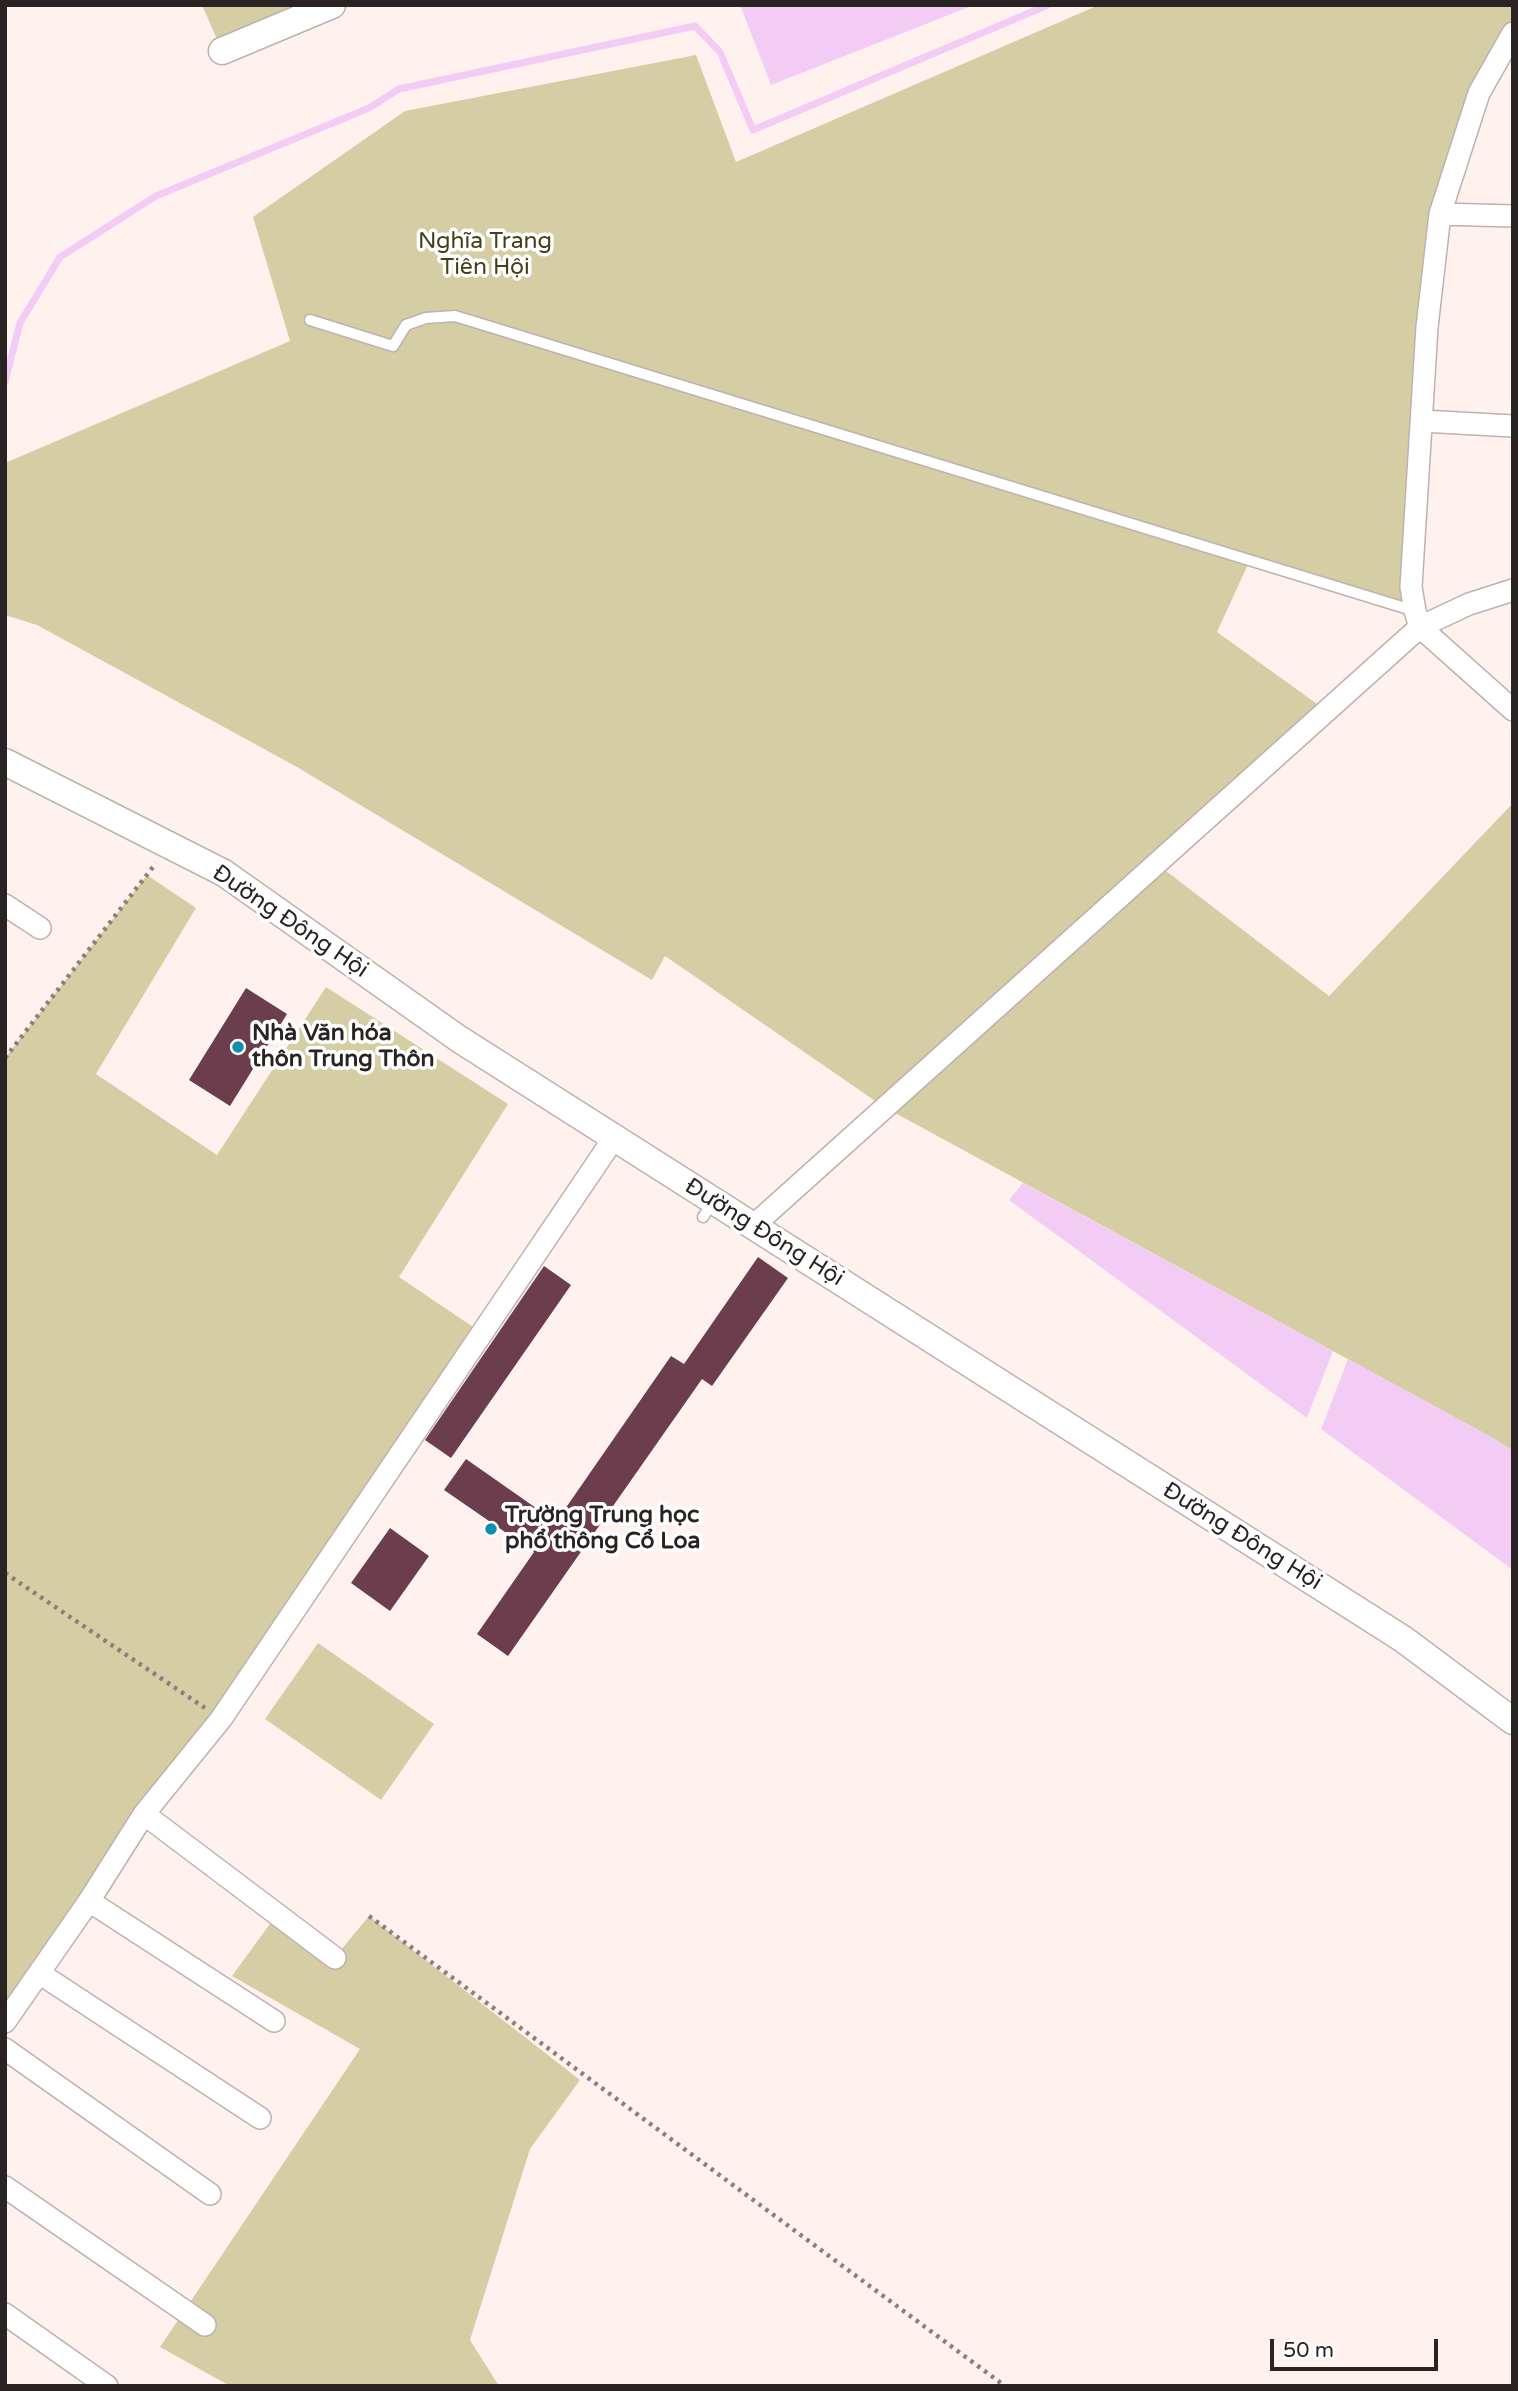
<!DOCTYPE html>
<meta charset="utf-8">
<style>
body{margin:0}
#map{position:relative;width:1518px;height:2391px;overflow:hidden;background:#fff1ee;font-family:"Varela Round",sans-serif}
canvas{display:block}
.frame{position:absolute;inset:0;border:7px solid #292423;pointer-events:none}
.scale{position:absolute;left:1270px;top:2339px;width:168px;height:32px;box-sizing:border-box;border:4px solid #292423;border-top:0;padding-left:9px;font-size:21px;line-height:24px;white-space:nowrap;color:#292423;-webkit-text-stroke:5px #fff;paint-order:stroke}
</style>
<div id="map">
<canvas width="1518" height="2391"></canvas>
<div class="frame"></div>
<div class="scale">50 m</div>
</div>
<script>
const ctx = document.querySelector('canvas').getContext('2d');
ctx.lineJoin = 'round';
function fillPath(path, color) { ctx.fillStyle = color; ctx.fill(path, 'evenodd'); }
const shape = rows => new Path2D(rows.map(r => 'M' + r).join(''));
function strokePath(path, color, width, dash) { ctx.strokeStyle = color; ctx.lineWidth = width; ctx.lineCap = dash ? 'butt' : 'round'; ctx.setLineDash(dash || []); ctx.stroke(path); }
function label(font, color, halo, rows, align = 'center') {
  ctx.font = font + ' "Varela Round",sans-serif'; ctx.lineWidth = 7; ctx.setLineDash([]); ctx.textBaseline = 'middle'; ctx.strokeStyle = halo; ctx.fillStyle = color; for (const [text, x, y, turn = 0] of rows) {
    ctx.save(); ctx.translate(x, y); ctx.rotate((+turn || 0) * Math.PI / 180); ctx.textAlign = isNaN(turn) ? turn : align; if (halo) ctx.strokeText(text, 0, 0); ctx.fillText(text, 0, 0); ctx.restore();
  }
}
fillPath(shape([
 [202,5,332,5,222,51],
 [1099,5,1513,5,1513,31,1440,214,1415,611,1250,560,1217,632,1327,711,1157,864,1329,996,1513,803,1513,1451,1491,1437,884,1107,665,956,652,980,297,767,37,625,5,615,5,463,290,341,253,217,405,111,696,55,736,162],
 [147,875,196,908,96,1074,217,1155,326,987,508,1104,399,1277,482,1333,5,2026,5,1058],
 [318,1643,434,1724,381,1800,265,1719],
 [277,1914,335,1957,369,1916,580,2080,530,2149,470,2340,499,2386,230,2386,160,2347,360,2049,232,1976]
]), '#d5cea4');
fillPath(shape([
 [740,5,974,5,771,85],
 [1023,1183,1333,1351,1307,1418,1009,1200],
 [1348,1359,1491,1437,1513,1451,1513,1570,1321,1429]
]), '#f2ccf5');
strokePath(shape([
 [5,382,20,323,60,257,156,196,369,108,399,89,695,26,720,52,753,130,1048,5]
]), '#f2ccf5', 7);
fillPath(shape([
 [246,988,287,1014,230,1106,189,1080],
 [758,1257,788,1278,712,1386,702,1379,508,1656,477,1634,534,1552,444,1490,466,1459,556,1522,671,1356,684,1364],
 [544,1266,571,1285,451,1458,425,1440],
 [390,1528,429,1556,390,1611,351,1583]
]), '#6c3d4d');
const service = shape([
 [310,320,393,346,406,325,426,318,455,316,1415,611],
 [703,1217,714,1201]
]);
const minor = shape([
 [1440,214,1479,93,1513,33],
 [1513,216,1440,214,1427,327,1411,587,1415,611,1420,627,1513,710],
 [1422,421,1513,426],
 [5,905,40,928],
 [753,1226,1420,627,1469,604,1513,590],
 [144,1814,335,1958],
 [89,1901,274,2021],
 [39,1973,260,2118],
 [5,2022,89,1901,144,1814,221,1719,614,1138],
 [5,2049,210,2194],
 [5,2187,205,2325],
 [5,2314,107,2386]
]);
const tertiary = shape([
 [222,51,332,5],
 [5,762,224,873,459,1039,1403,1639,1513,1721]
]);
strokePath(service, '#beb1ae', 13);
strokePath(minor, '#beb1ae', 24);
strokePath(tertiary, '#beb1ae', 29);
strokePath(shape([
 [5,1058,156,863],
 [5,1573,205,1708],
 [369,1916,1005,2386]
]), '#8a817f', 4.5, [3.5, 5]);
strokePath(service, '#fff', 10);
strokePath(minor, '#fff', 21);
strokePath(tertiary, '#fff', 26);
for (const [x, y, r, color] of [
 [238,1047,7,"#108eae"],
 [491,1529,7,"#108eae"]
]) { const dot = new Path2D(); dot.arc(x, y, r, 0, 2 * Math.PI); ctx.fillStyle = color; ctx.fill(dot); strokePath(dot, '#fff', 2.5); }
label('23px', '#463f16', '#fff', [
 ["Nghĩa Trang",485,242],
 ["Tiên Hội",485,268]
]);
label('23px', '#292423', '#fff', [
 ["Đường Đông Hội",290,922,34],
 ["Đường Đông Hội",764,1233,32],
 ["Đường Đông Hội",1242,1537,32]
]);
label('bold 23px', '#292423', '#fff', [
 ["Nhà Văn hóa",252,1034],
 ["thôn Trung Thôn",252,1060],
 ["Trường Trung học",505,1516],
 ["phổ thông Cổ Loa",505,1542]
], 'left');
</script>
